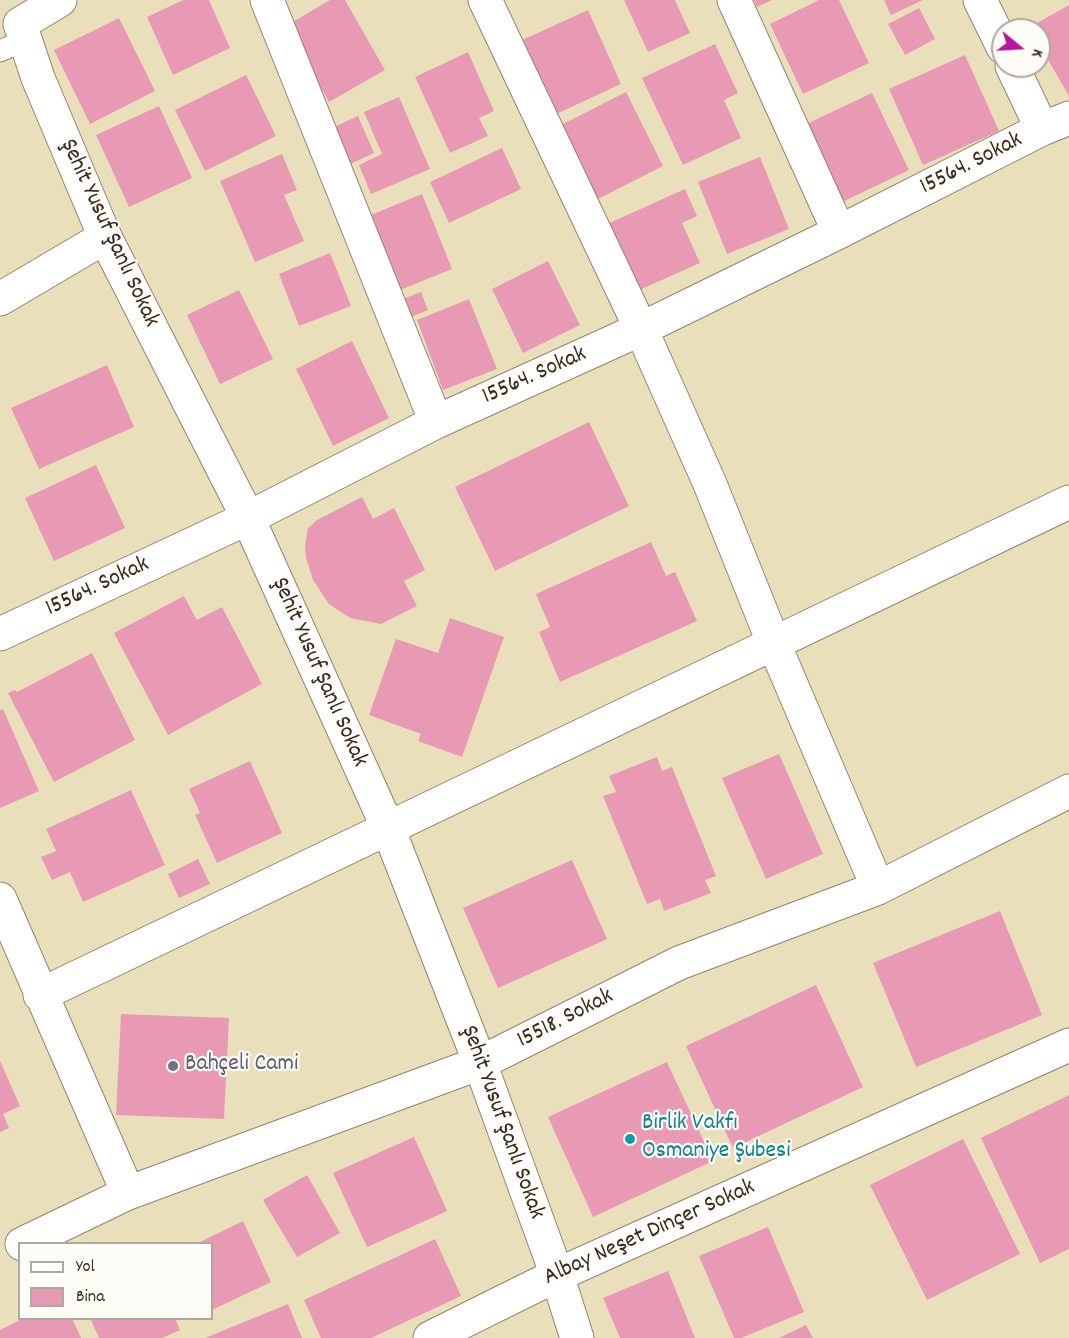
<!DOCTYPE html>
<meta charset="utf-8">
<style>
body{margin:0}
#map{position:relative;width:1069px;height:1338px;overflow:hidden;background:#eadfbb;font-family:Dekko,sans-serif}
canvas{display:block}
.legend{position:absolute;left:18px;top:1242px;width:195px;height:78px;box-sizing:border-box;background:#fdfcf7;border:2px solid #afa8a0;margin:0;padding:8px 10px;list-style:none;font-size:18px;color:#3b2a1e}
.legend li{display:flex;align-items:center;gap:12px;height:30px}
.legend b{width:30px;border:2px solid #afa8a0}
.north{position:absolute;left:991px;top:18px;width:60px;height:60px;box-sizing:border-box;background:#fdfcf7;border:2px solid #afa8a0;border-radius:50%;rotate:108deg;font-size:16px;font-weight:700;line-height:24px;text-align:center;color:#3b2a1e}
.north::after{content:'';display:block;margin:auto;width:21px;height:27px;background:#b5179e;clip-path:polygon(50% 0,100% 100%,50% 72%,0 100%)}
</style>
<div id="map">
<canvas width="1069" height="1338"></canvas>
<ul class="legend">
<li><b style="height:8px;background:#fff"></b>Yol</li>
<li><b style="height:16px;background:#e89ab5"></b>Bina</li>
</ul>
<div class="north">K</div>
</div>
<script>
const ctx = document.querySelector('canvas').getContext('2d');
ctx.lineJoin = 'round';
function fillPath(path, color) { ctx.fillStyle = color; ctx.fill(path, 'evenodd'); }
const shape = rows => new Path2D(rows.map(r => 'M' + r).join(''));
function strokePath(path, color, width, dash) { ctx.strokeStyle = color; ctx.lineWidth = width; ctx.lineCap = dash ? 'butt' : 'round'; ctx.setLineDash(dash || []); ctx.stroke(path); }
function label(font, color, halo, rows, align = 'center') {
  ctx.font = font + ' Dekko,sans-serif'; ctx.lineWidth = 4.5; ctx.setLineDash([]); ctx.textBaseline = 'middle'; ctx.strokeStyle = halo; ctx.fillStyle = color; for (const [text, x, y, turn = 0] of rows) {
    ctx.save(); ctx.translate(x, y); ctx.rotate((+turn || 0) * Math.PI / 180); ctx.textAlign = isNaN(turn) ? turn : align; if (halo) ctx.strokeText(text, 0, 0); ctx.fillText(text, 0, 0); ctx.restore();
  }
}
fillPath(shape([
 [183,0,209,0,230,48,173,75,147,17],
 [330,0,345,0,385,70,329,102,286,26],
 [624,0,675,0,690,33,648,52],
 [754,0,772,0,757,7],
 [819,0,839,0,869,63,803,94,770,24],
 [884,0,923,0,891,15],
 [1069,5,1069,96,1039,44,1039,30,1031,30,1030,27],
 [919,8,935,39,905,55,888,24],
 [588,10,621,84,554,115,520,41],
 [119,18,155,91,90,124,54,50],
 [715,44,738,93,724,100,741,138,683,165,642,78],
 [468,52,494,111,479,118,488,136,450,153,415,77],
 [965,55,999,131,923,165,889,89],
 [246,75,276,136,205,171,175,110],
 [626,92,663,166,592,202,555,128],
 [872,93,909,170,834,206,798,128],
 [399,97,430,169,371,194,359,165,382,154,364,112],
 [159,106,192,178,129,207,96,135],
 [358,116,374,153,348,165,332,128],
 [502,148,521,189,449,223,430,182],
 [282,154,297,190,284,195,304,241,255,262,220,181],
 [760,157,789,229,727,254,698,182],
 [685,189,697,216,682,223,700,263,635,292,605,225],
 [422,194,452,269,395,292,366,217],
 [330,253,351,306,299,326,279,274],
 [548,261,580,325,523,353,492,289],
 [239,290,273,359,220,384,187,315],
 [421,292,428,310,403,320,395,302],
 [469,299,497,369,443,390,417,320],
 [352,341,389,418,333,446,296,369],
 [107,365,134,427,39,469,11,408],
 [589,422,629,506,495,571,455,487],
 [96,465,125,528,54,561,25,498],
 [362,497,373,519,394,508,425,570,404,581,417,606,381,624,350,618,329,604,313,580,306,558,305,545,308,528,317,520],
 [651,542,666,576,675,572,697,621,560,682,539,632,550,627,536,594],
 [184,596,197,620,222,607,262,684,168,735,114,633],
 [450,618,504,637,462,757,418,741,421,734,369,715,396,639,438,653],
 [92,653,135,740,54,782,8,693,15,690,17,692],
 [3,709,39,791,0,808,0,710],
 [779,754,823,854,766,879,722,778],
 [657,757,662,771,672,767,716,876,705,880,711,893,664,911,660,899,647,904,603,796,616,792,609,776],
 [250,761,282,833,217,863,195,815,200,813,189,789],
 [131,790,165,865,83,902,70,872,52,880,41,857,56,851,46,829],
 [198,859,210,884,179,898,168,874],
 [572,860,607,939,498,988,463,908],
 [1000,911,1042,1015,916,1067,873,963],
 [816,985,863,1087,733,1148,686,1046],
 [121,1014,229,1018,224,1119,116,1115],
 [0,1061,20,1106,3,1114,9,1128,0,1132],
 [667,1062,713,1161,593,1217,548,1117],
 [1069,1095,1069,1249,1040,1263,981,1138],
 [414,1137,447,1211,367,1247,333,1173],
 [963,1139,1020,1254,927,1300,870,1185],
 [307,1175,340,1233,297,1257,263,1200],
 [243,1221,271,1282,212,1310,212,1244,196,1244],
 [768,1227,804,1312,741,1338,734,1338,699,1256],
 [435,1239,461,1296,371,1338,321,1338,304,1300],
 [668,1271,695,1338,620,1338,603,1298],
 [288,1304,302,1338,205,1338],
 [24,1318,72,1318,81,1338,0,1338,0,1330],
 [90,1318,175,1318,180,1330,162,1338,99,1338],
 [806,1325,813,1338,779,1338]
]), '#e89ab5');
const lane = shape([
 [0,51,25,40]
]);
const street = shape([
 [267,0,436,422],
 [485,0,641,329,710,484,774,644,878,888],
 [734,0,839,232],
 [980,0,1003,47],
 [1012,66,1042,129],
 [0,299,105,237],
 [0,634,248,518,436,422,641,329,839,232,1042,129,1069,118],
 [0,899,128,1193],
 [40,995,1069,502],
 [22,1244,128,1193,480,1063,679,963,878,888,1069,791],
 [430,1338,557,1275,1069,1045]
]);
const secondary = shape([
 [60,0,20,24,38,78,105,237,248,518,388,828,480,1063,557,1275,577,1338]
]);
strokePath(lane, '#92846c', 23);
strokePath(street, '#92846c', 35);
strokePath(secondary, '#92846c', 35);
strokePath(lane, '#fff', 21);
strokePath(street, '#fff', 33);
strokePath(secondary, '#fff', 33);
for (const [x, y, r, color] of [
 [173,1066,6,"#6b7280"],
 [630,1139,6,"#0f9aa8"]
]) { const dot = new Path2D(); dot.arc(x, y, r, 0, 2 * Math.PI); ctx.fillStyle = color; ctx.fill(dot); strokePath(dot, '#fdfcf7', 2); }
label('24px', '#3b2a1e', '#fdfcf7', [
 ["15564. Sokak",972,165,-27],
 ["Şehit Yusuf Şanlı Sokak",108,234,65],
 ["15564. Sokak",535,377,-24],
 ["15564. Sokak",98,588,-25],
 ["Şehit Yusuf Şanlı Sokak",318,673,66],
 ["15518. Sokak",566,1020,-27],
 ["Şehit Yusuf Şanlı Sokak",501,1123,70],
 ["Albay Neşet Dinçer Sokak",650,1234,-24]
]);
label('24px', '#5b616d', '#fdfcf7', [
 ["Bahçeli Cami",185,1066]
], 'left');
label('24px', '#0d838f', '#fdfcf7', [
 ["Birlik Vakfı",642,1125],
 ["Osmaniye Şubesi",642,1153]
], 'left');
</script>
